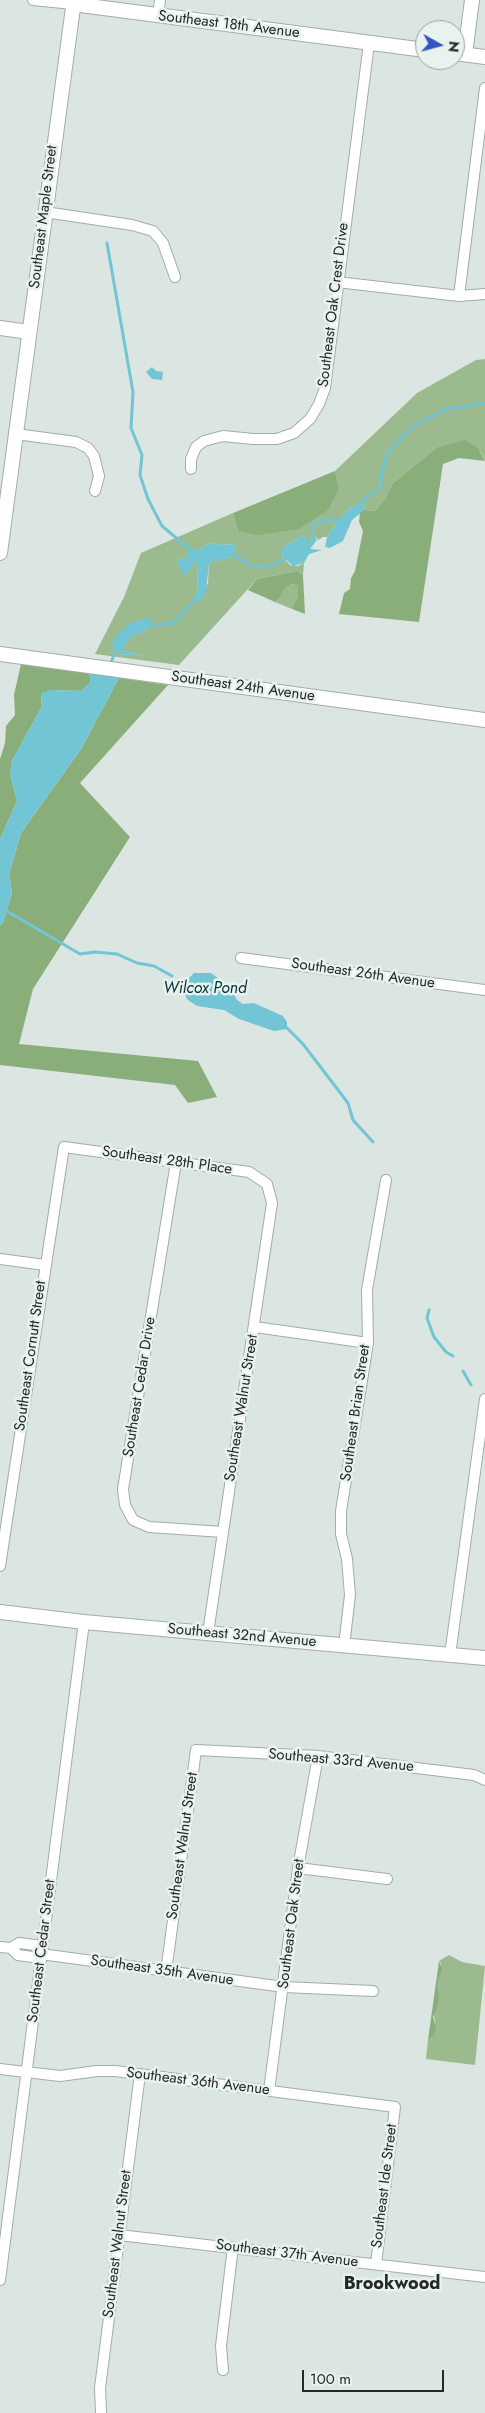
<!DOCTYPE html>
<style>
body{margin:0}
#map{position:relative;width:485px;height:2413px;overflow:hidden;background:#dbe5e1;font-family:Jost,sans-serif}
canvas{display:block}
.north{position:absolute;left:415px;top:20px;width:50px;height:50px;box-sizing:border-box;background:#e8f2ef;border:1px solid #9aa19f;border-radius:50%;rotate:97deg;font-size:14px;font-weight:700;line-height:20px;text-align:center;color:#252827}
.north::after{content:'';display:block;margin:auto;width:18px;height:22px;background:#3454c5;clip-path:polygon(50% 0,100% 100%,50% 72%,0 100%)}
.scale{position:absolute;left:302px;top:2370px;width:142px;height:22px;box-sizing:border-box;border:2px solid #252827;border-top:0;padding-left:6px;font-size:15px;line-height:18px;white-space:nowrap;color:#252827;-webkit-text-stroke:4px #e8f2ef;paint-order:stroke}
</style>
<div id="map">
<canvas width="485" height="2413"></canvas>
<div class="north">N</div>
<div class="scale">100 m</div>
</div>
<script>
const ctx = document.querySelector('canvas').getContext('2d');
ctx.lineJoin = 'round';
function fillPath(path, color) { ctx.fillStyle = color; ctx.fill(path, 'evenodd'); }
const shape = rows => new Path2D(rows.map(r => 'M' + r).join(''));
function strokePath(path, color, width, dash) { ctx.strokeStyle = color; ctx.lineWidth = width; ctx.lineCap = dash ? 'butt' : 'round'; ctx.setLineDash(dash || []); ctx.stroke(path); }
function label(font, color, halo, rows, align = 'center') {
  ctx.font = font + ' Jost,sans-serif'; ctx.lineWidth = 5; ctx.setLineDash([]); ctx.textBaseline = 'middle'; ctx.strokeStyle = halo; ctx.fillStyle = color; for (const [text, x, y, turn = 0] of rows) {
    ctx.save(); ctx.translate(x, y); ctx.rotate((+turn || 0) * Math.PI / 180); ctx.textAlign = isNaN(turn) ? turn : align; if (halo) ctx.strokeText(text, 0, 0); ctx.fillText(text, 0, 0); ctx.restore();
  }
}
fillPath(shape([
 [485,359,485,460,478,448,436,448,392,484,385,499,375,511,364,510,365,506,361,503,351,507,338,521,327,537,323,537,318,540,313,533,311,541,307,541,302,536,284,547,281,555,290,565,298,566,304,563,303,575,298,571,257,579,179,665,95,654,124,597,141,553,233,513,238,531,339,489,335,471,417,393,476,360],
 [211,543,221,545,235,544,232,557,209,563,208,583,198,603,197,562,177,559,189,558,188,550,198,550],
 [130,623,149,629,131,637,121,650,144,656,120,654],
 [293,584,298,586,298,596,292,609,275,602,280,598,284,587],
 [449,1955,462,1962,485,1966,475,2065,426,2059,428,2040,433,2037,435,2023,434,2015,439,1994,438,1980,441,1963,439,1961]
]), '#9bba8e');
fillPath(shape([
 [465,440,478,448,485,461,459,458,443,464,419,622,339,614,344,593,350,589,351,578,355,571,363,531,359,522,360,512,364,510,375,511,385,499,392,484,436,448],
 [335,471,339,489,328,510,299,529,258,535,238,531,233,513],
 [298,571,303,575,305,614,292,609,298,596,298,586,293,584,285,587,280,598,275,602,248,590,257,579],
 [21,664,88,671,91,682,81,691,52,690,41,694,42,706,12,761,10,774,17,801,0,839,0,759,5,743,6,726,15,715,14,695],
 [119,678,168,685,80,783,130,837,33,989,19,1044,198,1061,217,1097,188,1103,175,1085,0,1065,0,925,3,923,12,893,9,874,21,833,81,749],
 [439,1961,442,1969,438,1980,439,1994,437,2008,433,2017,436,2028,433,2037,428,2040]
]), '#8aae7a');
fillPath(shape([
 [152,367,156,371,163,372,162,380,152,379,146,372],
 [361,503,365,506,364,510,352,520,343,541,330,548,325,547,327,537,338,521,351,507],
 [313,533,317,540,310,549,322,550,309,554,304,563,293,566,281,555,280,552,284,547,302,536,305,536,307,541,311,541],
 [211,543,221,545,236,544,235,550,232,557,209,563,206,592,198,604,197,562,191,562,194,565,184,576,176,559,188,558,187,550,198,550],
 [152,617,149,629,131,637,122,650,147,657,120,654,111,646,116,636,130,623],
 [88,671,119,678,81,749,21,833,9,874,12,893,3,923,0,925,0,839,17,801,10,774,12,761,42,706,41,693,52,690,81,691,91,682],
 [194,973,211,973,230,987,237,1000,243,1004,254,1003,283,1016,287,1022,287,1029,274,1031,239,1019,224,1010,197,1006,188,1000,183,992,183,984]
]), '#72c5d5');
strokePath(shape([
 [107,243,133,392,131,428,142,455,140,475,148,499,162,526,192,551],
 [360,505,364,499,380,488,382,471,388,452,412,427,444,410,485,403],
 [313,536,312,524,332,519,338,521,341,520],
 [230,553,252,566,267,567,287,558],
 [147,625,174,623,196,598,199,590],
 [110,665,117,647],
 [0,907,80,954,95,952,117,954,137,963,154,966,172,976],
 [285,1026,303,1044,348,1103,353,1120,373,1142],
 [429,1310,427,1318,434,1337,446,1352,453,1356],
 [463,1371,471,1385]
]), '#72c5d5', 3);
const street = shape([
 [33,0,73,4],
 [158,15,160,0],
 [45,212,132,225,153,231,163,243,175,277],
 [337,282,459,296,485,294],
 [459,296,485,88],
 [16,434,76,442,88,448,94,456,99,476,95,491],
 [191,469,191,459,196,447,204,441,223,436,253,439,277,439,294,433,310,419,319,404,325,388,369,43],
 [241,958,485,990],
 [176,1162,123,1489,125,1505,133,1520,149,1527,223,1532],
 [0,1259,45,1265],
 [255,1327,368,1343],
 [0,1566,64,1147,249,1172,267,1184,272,1203,208,1633],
 [344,1646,350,1595,347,1559,341,1534,341,1511,368,1343,367,1290,386,1180],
 [450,1655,485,1399],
 [298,1868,387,1879],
 [0,1947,11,1948,18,1955,40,1958],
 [11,1948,19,1943,42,1946],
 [41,1954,284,1987,373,1991],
 [166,1972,196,1750,318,1756,474,1775,485,1780],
 [0,2069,60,2076,97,2071,115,2071,395,2107,376,2264],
 [269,2091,298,1868,318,1756],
 [119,2235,485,2277],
 [0,2280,84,1622],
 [223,2370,221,2346,233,2247],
 [101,2413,100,2388,140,2074]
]);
const secondary = shape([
 [73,4,425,50],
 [455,53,485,57],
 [465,54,472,0],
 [0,328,29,332],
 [0,553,74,0],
 [0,654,485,720],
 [0,1612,84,1622,485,1658]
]);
strokePath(street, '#a3aca9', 12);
strokePath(secondary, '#a3aca9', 16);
strokePath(street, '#fff', 10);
strokePath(secondary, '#fff', 14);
label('15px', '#252827', '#e8f2ef', [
 ["Southeast 18th Avenue",229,25,7],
 ["Southeast Maple Street",44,217,-83],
 ["Southeast Oak Crest Drive",334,305,-83],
 ["Southeast 24th Avenue",243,687,8],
 ["Southeast 26th Avenue",363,974,8],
 ["Southeast 28th Place",167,1161,8],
 ["Southeast Cornutt Street",31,1356,-82],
 ["Southeast Cedar Drive",140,1387,-81],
 ["Southeast Walnut Street",242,1408,-81],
 ["Southeast Brian Street",356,1413,-82],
 ["Southeast 32nd Avenue",242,1636,5],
 ["Southeast 33rd Avenue",341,1761,5],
 ["Southeast Walnut Street",183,1846,-82],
 ["Southeast Oak Street",292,1924,-83],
 ["Southeast Cedar Street",42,1951,-83],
 ["Southeast 35th Avenue",162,1971,8],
 ["Southeast 36th Avenue",198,2082,7],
 ["Southeast Ide Street",385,2186,-83],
 ["Southeast Walnut Street",118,2244,-83],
 ["Southeast 37th Avenue",287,2254,7]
]);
label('italic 16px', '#063037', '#e8f2ef', [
 ["Wilcox Pond",205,989]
]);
label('bold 18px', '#252827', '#e8f2ef', [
 ["Brookwood",392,2285]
]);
</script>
